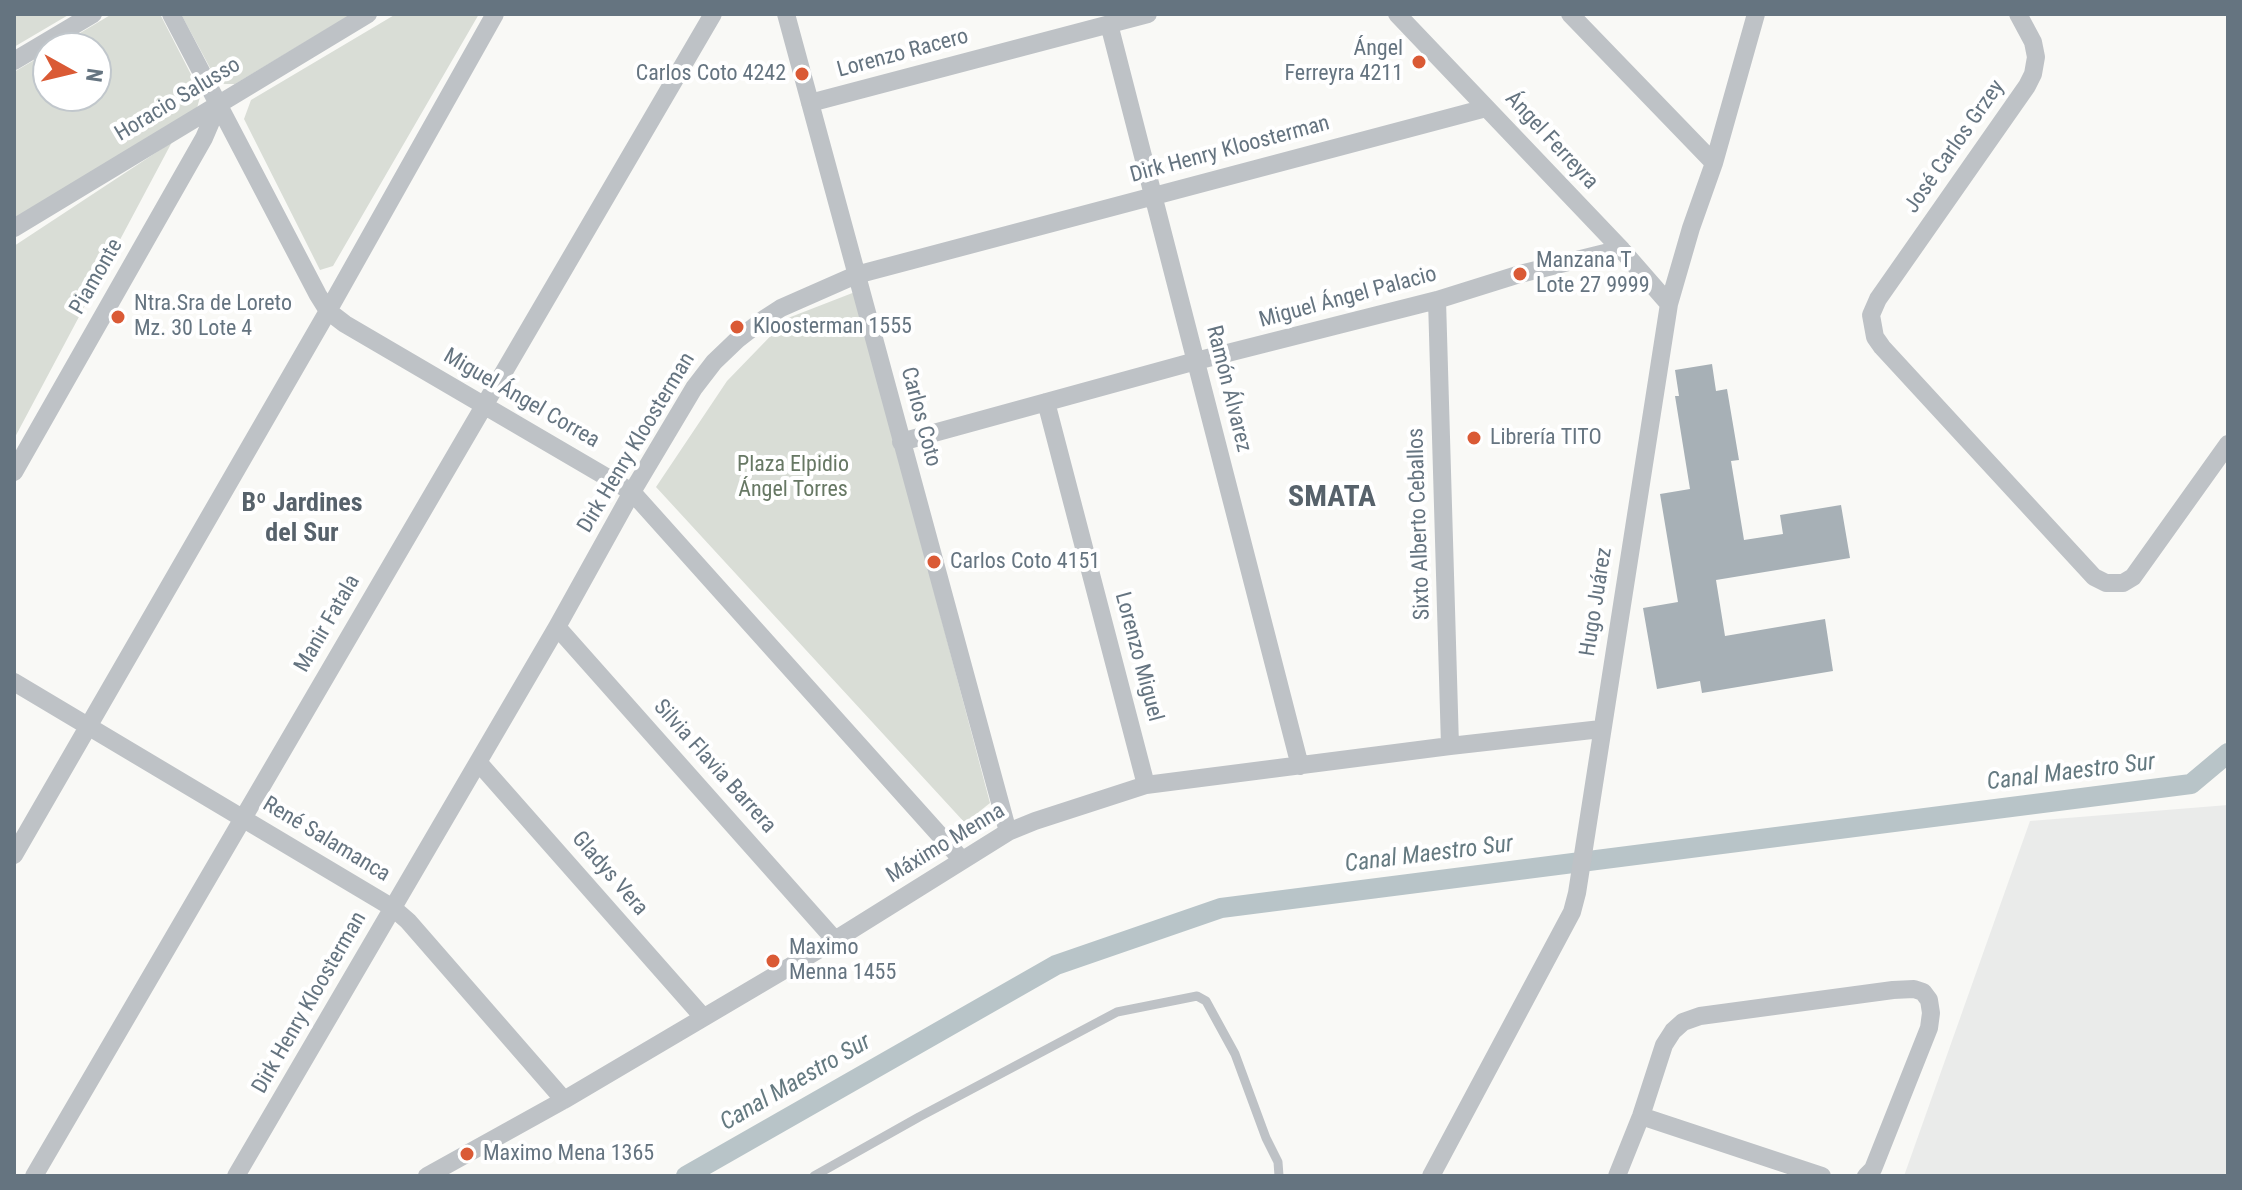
<!DOCTYPE html>
<meta charset="utf-8">
<style>
body{margin:0}
#map{position:relative;width:2242px;height:1190px;overflow:hidden;background:#f9f9f6;font-family:"Roboto Condensed",sans-serif}
canvas{display:block}
.frame{position:absolute;inset:0;border:16px solid #657480;pointer-events:none}
.north{position:absolute;left:32px;top:32px;width:80px;height:80px;box-sizing:border-box;background:#fff;border:2px solid #c1c7cc;border-radius:50%;rotate:98deg;font-size:22px;font-weight:700;line-height:32px;text-align:center;color:#657480}
.north::after{content:'';display:block;margin:auto;width:28px;height:36px;background:#da5a35;clip-path:polygon(50% 0,100% 100%,50% 72%,0 100%)}
</style>
<div id="map">
<canvas width="2242" height="1190"></canvas>
<div class="frame"></div>
<div class="north">N</div>
</div>
<script>
const ctx = document.querySelector('canvas').getContext('2d');
ctx.lineJoin = 'round';
function fillPath(path, color) { ctx.fillStyle = color; ctx.fill(path, 'evenodd'); }
const shape = rows => new Path2D(rows.map(r => 'M' + r).join(''));
function strokePath(path, color, width, dash) { ctx.strokeStyle = color; ctx.lineWidth = width; ctx.lineCap = dash ? 'butt' : 'round'; ctx.setLineDash(dash || []); ctx.stroke(path); }
function label(font, color, halo, rows, align = 'center') {
  ctx.font = font + ' "Roboto Condensed",sans-serif'; ctx.lineWidth = 8; ctx.setLineDash([]); ctx.textBaseline = 'middle'; ctx.strokeStyle = halo; ctx.fillStyle = color; for (const [text, x, y, turn = 0] of rows) {
    ctx.save(); ctx.translate(x, y); ctx.rotate((+turn || 0) * Math.PI / 180); ctx.textAlign = isNaN(turn) ? turn : align; if (halo) ctx.strokeText(text, 0, 0); ctx.fillText(text, 0, 0); ctx.restore();
  }
}
fillPath(shape([
 [2228,805,2228,1176,1904,1176,2030,821]
]), '#eaebea');
fillPath(shape([
 [14,14,70,14,14,47],
 [112,14,160,14,199,90,200,97,197,108,14,219,14,72,48,52,48,96,96,96,96,48,55,48],
 [181,14,352,14,235,84,224,84,216,79],
 [396,14,479,14,333,266,320,270,244,119,251,100],
 [172,142,14,439,14,246],
 [855,292,990,803,965,823,656,487,727,381,788,318]
]), '#d9ddd6');
strokePath(shape([
 [686,1176,1056,965,1221,908,2191,784,2228,753]
]), '#b8c4c8', 20);
fillPath(shape([
 [1712,364,1716,391,1727,389,1739,460,1731,461,1744,540,1783,534,1780,515,1841,505,1850,558,1716,580,1725,636,1825,619,1833,671,1702,693,1700,681,1657,689,1643,608,1678,602,1660,494,1690,489,1675,396,1679,396,1675,370]
]), '#a7b0b6');
strokePath(shape([
 [814,1176,919,1117,1117,1012,1197,996,1206,1001,1235,1054,1266,1138,1278,1162,1279,1176]
]), '#bec2c6', 9);
strokePath(shape([
 [171,14,318,295,328,311,345,324,632,492,962,860],
 [786,14,1008,832],
 [1397,14,1621,249,1669,304],
 [1570,14,1714,163],
 [2018,14,2033,42,2036,57,2033,74,2027,86,1878,299,1871,315,1875,337,1882,347,2094,577,2106,583,2123,583,2133,577,2228,444],
 [1109,24,1300,766],
 [14,61,93,14],
 [810,103,1148,14],
 [14,228,368,14],
 [1437,300,1450,746],
 [1046,402,1146,785],
 [901,442,1196,361,1437,300,1520,274,1621,249],
 [14,472,204,138,219,103],
 [557,627,835,940],
 [14,682,393,908,408,921,564,1100],
 [478,762,703,1017],
 [14,855,328,311,495,14],
 [1641,1116,1822,1176],
 [34,1176,713,14],
 [236,1176,557,627,632,492,694,388,714,362,737,340,764,319,781,308,856,275,1486,108],
 [427,1176,564,1100,835,940,1008,832,1035,821,1146,785,1450,746,1601,729],
 [1431,1176,1572,912,1577,893,1669,304,1691,228,1714,163,1756,14],
 [1617,1176,1641,1116,1664,1045,1673,1031,1683,1022,1700,1016,1893,990,1914,989,1923,992,1929,1000,1931,1013,1929,1028,1873,1169,1866,1176]
]), '#bec2c6', 18);
for (const [x, y, r, color] of [
 [1419,62,8,"#da5a35"],
 [802,74,8,"#da5a35"],
 [1520,274,8,"#da5a35"],
 [118,317,8,"#da5a35"],
 [737,327,8,"#da5a35"],
 [1474,438,8,"#da5a35"],
 [934,562,8,"#da5a35"],
 [773,961,8,"#da5a35"],
 [467,1154,8,"#da5a35"]
]) { const dot = new Path2D(); dot.arc(x, y, r, 0, 2 * Math.PI); ctx.fillStyle = color; ctx.fill(dot); strokePath(dot, '#fff', 3); }
label('22px', '#657480', '#fff', [
 ["Ángel",1403,49,"right"],
 ["Ferreyra 4211",1403,74,"right"],
 ["Carlos Coto 4242",786,74,"right"],
 ["Manzana T",1536,261],
 ["Lote 27 9999",1536,286],
 ["Ntra.Sra de Loreto",134,304],
 ["Mz. 30 Lote 4",134,329],
 ["Kloosterman 1555",753,327],
 ["Librería TITO",1490,438],
 ["Carlos Coto 4151",950,562],
 ["Maximo",789,948],
 ["Menna 1455",789,973],
 ["Maximo Mena 1365",483,1154]
], 'left');
label('22px', '#657480', '#fff', [
 ["Lorenzo Racero",903,54,-15],
 ["Horacio Salusso",178,100,-31],
 ["Ángel Ferreyra",1551,141,47],
 ["José Carlos Grzey",1955,147,-55],
 ["Dirk Henry Kloosterman",1230,150,-15],
 ["Piamonte",97,277,-60],
 ["Miguel Ángel Palacio",1348,298,-15],
 ["Ramón Álvarez",1228,389,76],
 ["Miguel Ángel Correa",521,399,30],
 ["Carlos Coto",920,417,75],
 ["Dirk Henry Kloosterman",637,443,-59],
 ["Sixto Alberto Ceballos",1420,524,-92],
 ["Hugo Juárez",1597,602,-81],
 ["Manir Fatala",328,624,-60],
 ["Lorenzo Miguel",1138,657,75],
 ["Silvia Flavia Barrera",714,767,48],
 ["René Salamanca",326,840,31],
 ["Máximo Menna",946,844,-31],
 ["Gladys Vera",609,874,49],
 ["Dirk Henry Kloosterman",310,1003,-60]
]);
label('22px', '#677864', '#fff', [
 ["Plaza Elpidio",793,465],
 ["Ángel Torres",793,490]
]);
label('italic 24px', '#657a81', '#fff', [
 ["Canal Maestro Sur",2071,773,-7],
 ["Canal Maestro Sur",1429,855,-7],
 ["Canal Maestro Sur",796,1083,-30]
]);
label('bold 26px', '#57626b', '#fff', [
 ["Bº Jardines",302,504],
 ["del Sur",302,534]
]);
label('bold 30px', '#57626b', '#fff', [
 ["SMATA",1332,498]
]);
</script>
